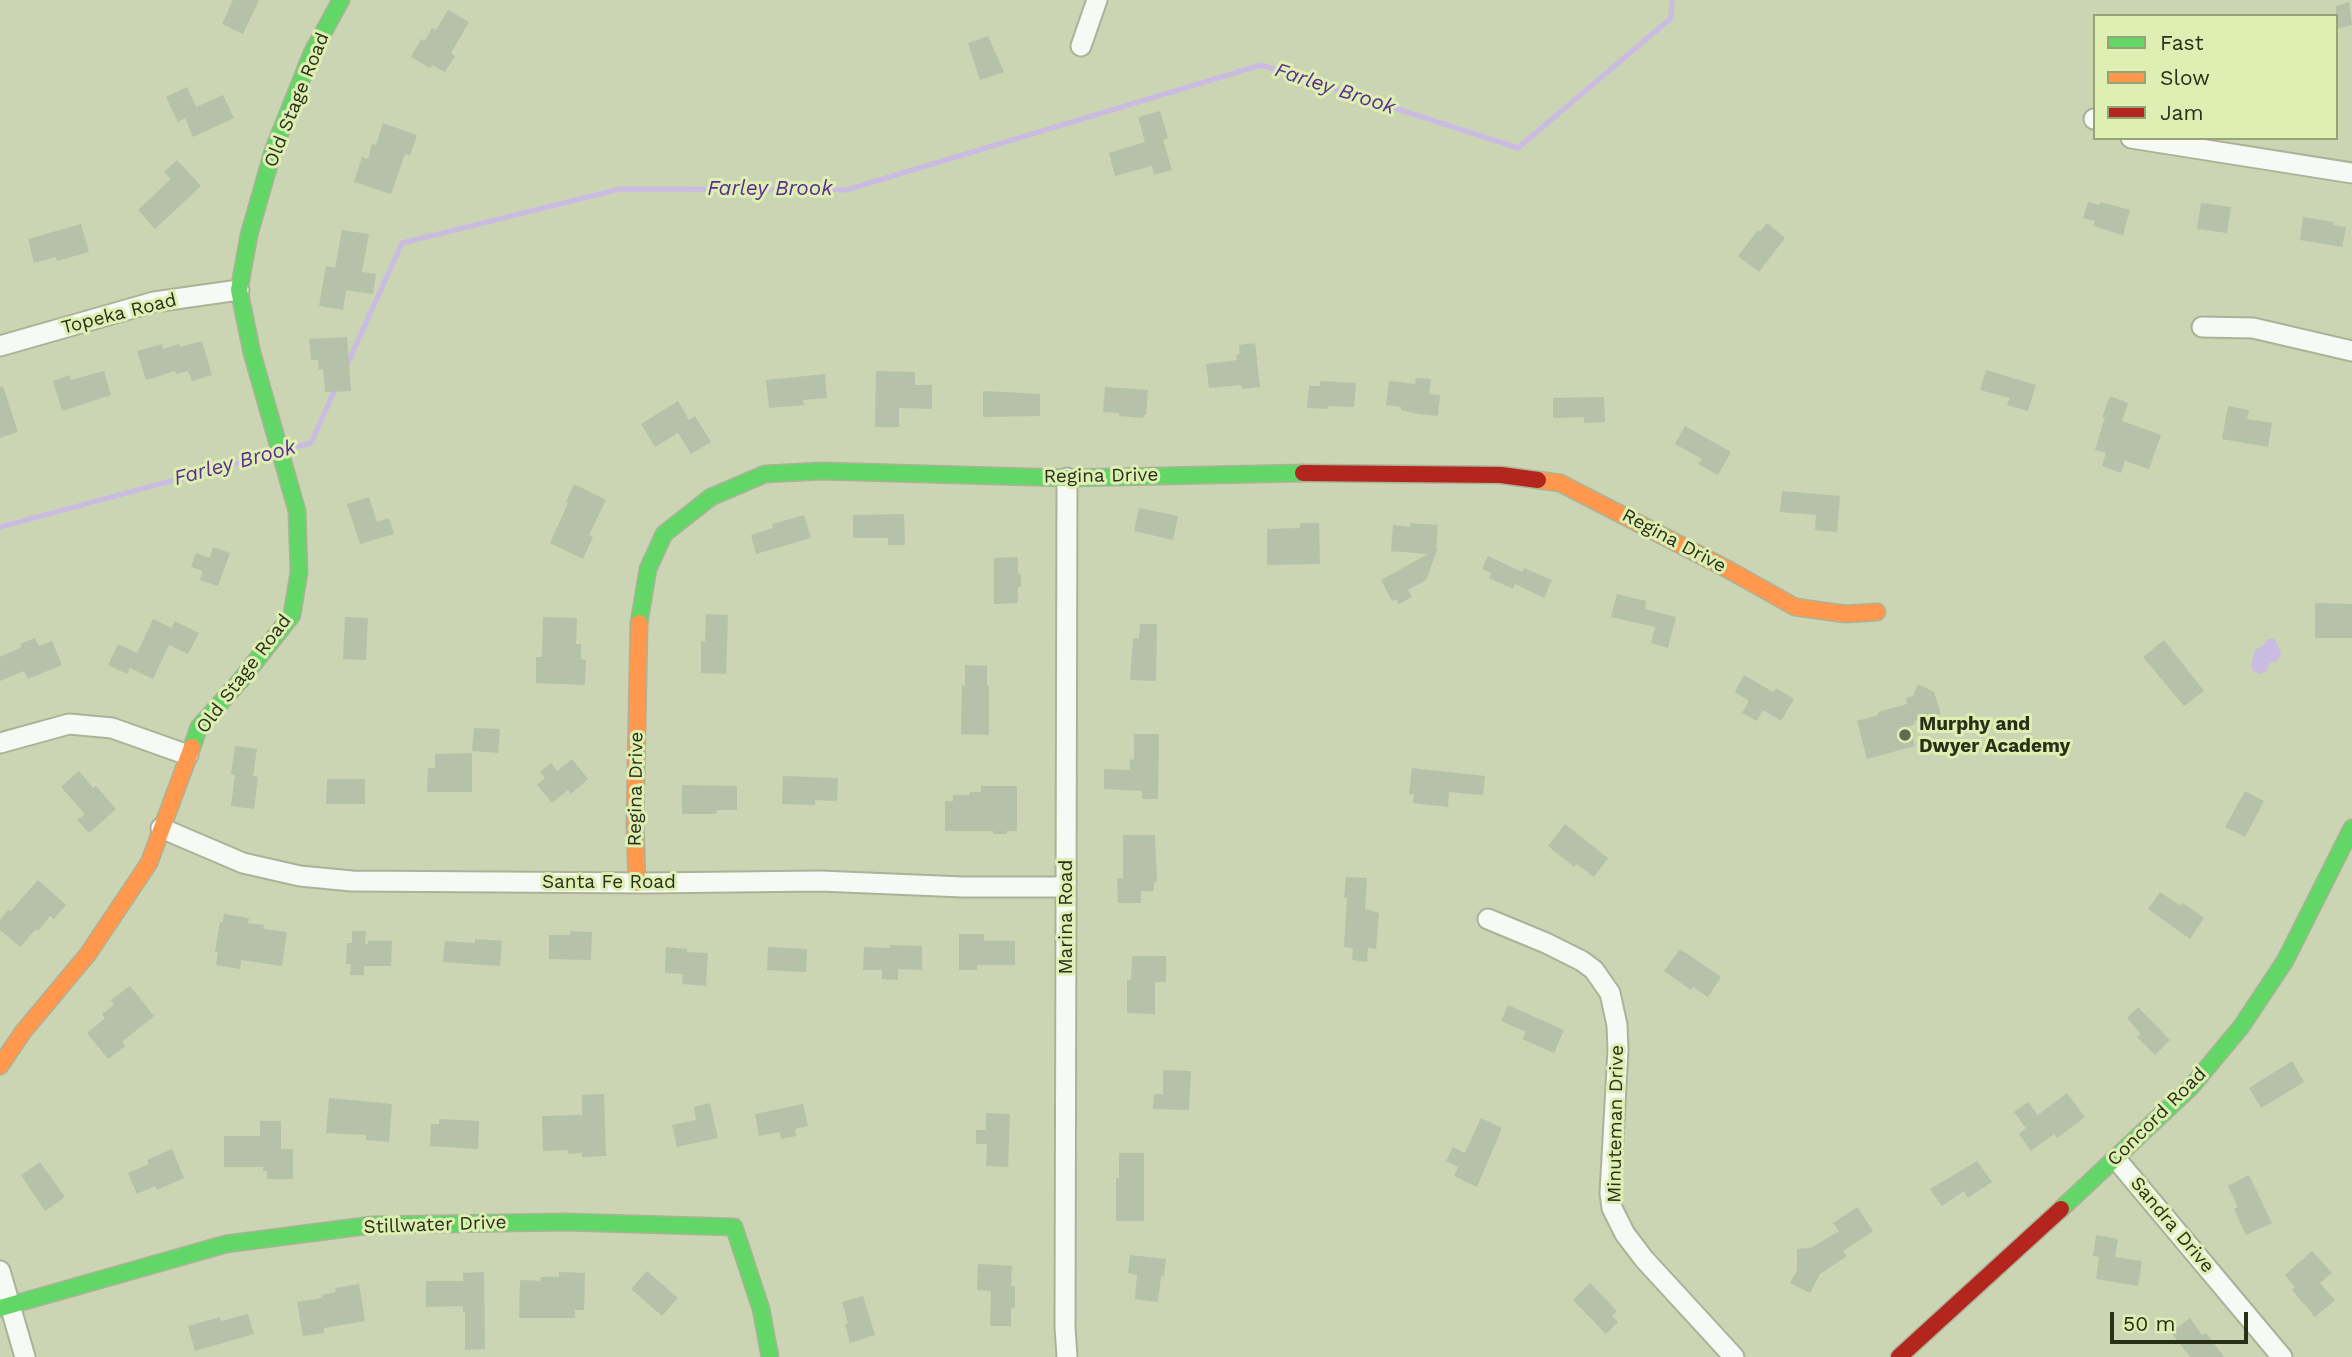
<!DOCTYPE html>
<style>
body{margin:0}
#map{position:relative;width:2352px;height:1357px;overflow:hidden;background:#cbd4b3;font-family:"Work Sans",sans-serif}
canvas{display:block}
.legend{position:absolute;left:2093px;top:14px;width:245px;height:126px;box-sizing:border-box;background:#deefb3;border:2px solid #96a375;margin:0;padding:9px 12px;list-style:none;font-size:21px;color:#2a3018}
.legend li{display:flex;align-items:center;gap:14px;height:35px}
.legend b{width:35px;border:2px solid #96a375}
.scale{position:absolute;left:2110px;top:1312px;width:138px;height:32px;box-sizing:border-box;border:4px solid #2a3018;border-top:0;padding-left:9px;font-size:21px;line-height:24px;white-space:nowrap;color:#2a3018;-webkit-text-stroke:5px #deefb3;paint-order:stroke}
</style>
<div id="map">
<canvas width="2352" height="1357"></canvas>
<ul class="legend">
<li><b style="height:9px;background:#63d668"></b>Fast</li>
<li><b style="height:9px;background:#ff974d"></b>Slow</li>
<li><b style="height:9px;background:#b3261e"></b>Jam</li>
</ul>
<div class="scale">50 m</div>
</div>
<script>
const ctx = document.querySelector('canvas').getContext('2d');
ctx.lineJoin = 'round';
function fillPath(path, color) { ctx.fillStyle = color; ctx.fill(path, 'evenodd'); }
const shape = rows => new Path2D(rows.map(r => 'M' + r).join(''));
function strokePath(path, color, width, dash) { ctx.strokeStyle = color; ctx.lineWidth = width; ctx.lineCap = dash ? 'butt' : 'round'; ctx.setLineDash(dash || []); ctx.stroke(path); }
function label(font, color, halo, rows, align = 'center') {
  ctx.font = font + ' "Work Sans",sans-serif'; ctx.lineWidth = 6; ctx.setLineDash([]); ctx.textBaseline = 'middle'; ctx.strokeStyle = halo; ctx.fillStyle = color; for (const [text, x, y, turn = 0] of rows) {
    ctx.save(); ctx.translate(x, y); ctx.rotate((+turn || 0) * Math.PI / 180); ctx.textAlign = isNaN(turn) ? turn : align; if (halo) ctx.strokeText(text, 0, 0); ctx.fillText(text, 0, 0); ctx.restore();
  }
}
fillPath(shape([
 [2267,639,2275,639,2281,654,2278,660,2270,663,2266,671,2260,674,2254,672,2251,666,2255,650,2264,645]
]), '#c9bbe2');
strokePath(shape([
 [346,367,402,243,620,189,846,190,1261,65,1518,148,1671,18,1672,0],
 [287,449,311,443,337,385],
 [0,527,271,454]
]), '#c9bbe2', 5);
fillPath(shape([
 [233,0,259,0,243,34,222,24],
 [2349,2,2352,25,2336,29,2336,6],
 [448,10,469,22,451,53,455,56,445,72,432,65,430,68,411,57,421,39,425,41,432,28,436,30],
 [988,36,1004,72,980,80,968,43],
 [187,87,196,107,223,95,234,118,193,137,185,118,178,122,166,97],
 [1160,111,1168,138,1163,140,1172,170,1154,175,1152,166,1115,176,1109,153,1145,142,1138,117],
 [383,123,417,135,410,156,405,154,391,194,354,182,362,157,368,159,372,144,376,145],
 [177,160,201,186,155,229,138,210,171,179,164,172],
 [2088,202,2099,205,2100,202,2130,210,2123,235,2093,226,2095,221,2083,218],
 [2201,203,2231,207,2227,233,2197,229],
 [2303,217,2334,222,2333,225,2346,227,2342,247,2300,240],
 [1767,223,1785,238,1759,272,1738,256,1758,230,1760,232],
 [81,224,89,252,57,261,56,257,34,263,28,239],
 [342,230,369,234,362,272,376,274,373,294,346,290,343,310,319,306,326,266,335,268],
 [347,337,351,391,325,392,323,369,319,370,318,360,311,360,309,339],
 [202,341,212,375,192,381,188,371,176,374,175,371,146,380,137,351,162,344,163,349,179,344,180,347],
 [1255,343,1260,387,1242,389,1241,385,1209,388,1206,364,1237,360,1236,355,1240,354,1239,345],
 [1986,370,2036,385,2028,411,2007,405,2010,398,1980,390],
 [104,371,111,395,62,411,53,381,70,375,71,380],
 [876,371,915,372,915,385,932,385,932,409,899,408,899,427,875,427],
 [825,374,827,398,803,400,804,405,769,408,766,380],
 [1416,378,1431,379,1429,394,1440,395,1438,416,1418,414,1401,410,1401,407,1386,405,1389,381,1415,384],
 [1320,381,1356,383,1354,407,1328,406,1328,409,1307,408,1309,386,1320,386],
 [3,386,18,432,0,438,0,387],
 [1105,387,1148,390,1146,415,1144,415,1143,418,1119,416,1119,413,1103,412],
 [983,391,1040,394,1040,416,983,417],
 [2110,396,2128,403,2122,421,2161,435,2149,469,2125,461,2121,473,2102,466,2106,453,2095,450,2105,417,2102,417],
 [1604,397,1605,422,1584,423,1584,417,1553,418,1553,398],
 [678,401,689,420,695,416,711,442,691,454,678,433,655,447,641,424],
 [2228,406,2249,410,2247,419,2272,423,2268,447,2222,439],
 [1685,426,1731,452,1718,475,1698,464,1702,459,1675,444],
 [574,484,606,500,589,535,593,537,583,559,550,543,568,503,566,502],
 [1782,491,1840,496,1837,532,1815,530,1816,515,1780,512],
 [369,497,377,522,389,518,394,534,360,544,347,504],
 [1139,508,1178,516,1173,540,1134,531],
 [904,514,905,545,888,545,888,538,853,538,853,515],
 [804,515,811,538,756,554,751,535,773,528,772,524],
 [1300,523,1319,523,1320,564,1267,565,1267,529,1300,528],
 [1410,523,1438,525,1436,549,1438,548,1426,580,1408,590,1412,597,1399,604,1396,599,1392,601,1381,580,1428,554,1391,551,1393,525,1410,527],
 [213,547,230,553,218,586,200,580,203,571,191,567,196,553,210,558],
 [1488,556,1522,572,1524,568,1552,580,1544,598,1515,584,1513,589,1489,578,1491,573,1482,569],
 [1018,557,1018,574,1021,574,1021,587,1018,587,1018,603,994,604,994,558],
 [1617,594,1646,601,1645,609,1676,617,1668,648,1651,643,1655,627,1611,617],
 [2315,603,2352,604,2352,638,2315,638],
 [706,614,728,615,726,674,701,673,701,641,705,642],
 [345,617,368,618,366,660,343,659],
 [543,617,577,618,576,644,581,644,581,659,586,660,585,685,536,683,536,657,542,657],
 [153,619,172,628,175,621,199,633,188,654,169,645,153,679,130,668,127,674,108,665,118,644,137,653],
 [1140,624,1157,624,1156,681,1130,680,1133,638,1139,638],
 [35,638,39,646,52,641,62,665,28,679,24,671,0,681,0,657,22,647,20,644],
 [2164,640,2204,691,2184,706,2143,657],
 [965,665,987,666,987,686,989,686,989,735,961,734,962,685,965,686],
 [1744,675,1773,692,1776,688,1794,699,1781,721,1763,710,1757,721,1742,713,1749,701,1735,692],
 [1918,684,1934,692,1941,714,1914,721,1915,724,1909,726,1915,746,1867,759,1857,721,1878,715,1878,712,1907,704,1906,698,1913,696],
 [474,728,500,729,498,753,472,751],
 [1134,734,1159,734,1158,799,1142,799,1142,791,1104,789,1104,769,1130,770,1130,759,1134,760],
 [235,746,257,749,253,776,258,777,254,809,231,806,235,775,231,774],
 [472,753,472,792,427,792,428,768,435,768,435,754],
 [572,759,588,779,571,794,568,790,552,803,537,785,545,778,540,772,551,763,557,771],
 [1412,768,1485,776,1483,795,1449,792,1448,807,1413,803,1414,794,1409,794],
 [79,771,93,788,96,786,116,809,89,833,77,820,85,814,61,787],
 [783,776,838,778,837,801,815,800,815,805,782,804],
 [327,779,365,779,365,804,326,804],
 [682,785,737,786,737,810,717,810,716,814,682,814],
 [981,786,1017,786,1017,831,1007,831,1007,834,993,834,993,831,945,831,945,801,953,801,953,795,970,795,970,792,981,792],
 [2245,791,2264,801,2245,837,2225,827],
 [1565,824,1608,858,1594,877,1577,864,1574,867,1548,846],
 [1123,835,1155,835,1157,882,1154,882,1154,891,1141,891,1141,903,1118,903,1117,878,1123,878],
 [1346,877,1367,878,1365,909,1379,913,1376,949,1368,948,1367,962,1352,960,1353,948,1344,947,1347,898,1344,898],
 [38,880,66,905,54,919,50,916,38,931,36,929,20,947,0,930,0,920,8,910,10,912],
 [2160,892,2181,906,2183,903,2204,918,2190,939,2148,909],
 [224,914,249,918,248,923,264,925,263,929,287,932,282,966,241,960,240,969,216,965,218,952,215,952,220,922,223,922],
 [352,931,366,931,365,944,368,944,368,941,392,941,391,966,364,966,364,975,350,975,351,964,346,964,347,943,352,943],
 [570,931,592,932,591,960,549,959,549,935,570,935],
 [959,934,984,934,984,941,1015,941,1015,965,977,965,977,970,959,970],
 [475,939,502,941,500,966,443,962,445,941,475,943],
 [890,945,922,946,922,970,898,969,898,980,882,979,882,970,863,970,864,947,890,948],
 [666,947,687,949,687,952,708,953,706,986,682,984,683,974,665,973],
 [768,947,807,949,806,972,767,970],
 [1680,949,1721,977,1708,997,1693,987,1691,990,1664,971],
 [1132,956,1166,956,1166,982,1155,982,1155,1014,1127,1013,1127,980,1131,980],
 [130,986,154,1016,122,1042,125,1046,108,1059,87,1033,105,1018,102,1014,114,1005,111,1000],
 [1508,1005,1564,1030,1554,1053,1522,1039,1526,1032,1501,1021],
 [2138,1007,2170,1040,2155,1055,2137,1037,2141,1034,2127,1018],
 [2292,1061,2304,1082,2261,1108,2249,1088],
 [1163,1070,1191,1071,1189,1110,1153,1109,1154,1094,1163,1094],
 [2067,1093,2085,1117,2057,1138,2054,1134,2031,1151,2019,1134,2026,1128,2014,1112,2028,1102,2038,1115],
 [604,1094,606,1156,582,1157,582,1153,568,1154,568,1150,543,1151,542,1116,582,1115,582,1095],
 [329,1098,392,1104,389,1142,366,1140,366,1135,326,1133],
 [710,1103,718,1138,677,1147,672,1125,696,1120,694,1107],
 [803,1104,808,1126,795,1129,796,1136,781,1139,780,1132,759,1136,755,1114],
 [986,1113,1010,1114,1008,1167,986,1166,987,1144,976,1144,976,1130,986,1130],
 [1481,1118,1502,1128,1477,1187,1454,1176,1458,1167,1446,1161,1453,1147,1465,1153],
 [439,1119,479,1121,478,1149,430,1146,431,1124,439,1124],
 [260,1121,281,1121,281,1149,293,1149,293,1179,267,1179,267,1171,263,1171,263,1167,224,1167,224,1136,260,1136],
 [172,1149,184,1178,157,1190,155,1186,137,1194,128,1173,149,1164,147,1160],
 [1119,1153,1144,1153,1144,1221,1116,1221,1116,1178,1119,1178],
 [1977,1161,1992,1182,1968,1198,1964,1191,1942,1206,1930,1189],
 [40,1162,65,1197,45,1211,21,1175],
 [2249,1175,2272,1223,2246,1235,2234,1209,2238,1207,2228,1186],
 [1857,1207,1873,1231,1843,1251,1847,1256,1820,1274,1810,1293,1790,1283,1797,1270,1797,1249,1811,1248,1839,1231,1833,1223],
 [2096,1235,2118,1239,2115,1257,2142,1261,2138,1286,2096,1279,2099,1257,2093,1256],
 [2312,1251,2332,1273,2320,1283,2335,1300,2315,1317,2292,1290,2295,1287,2285,1275],
 [1130,1255,1166,1259,1164,1276,1161,1276,1158,1302,1135,1299,1137,1275,1128,1273],
 [978,1264,1012,1266,1011,1286,1015,1287,1015,1308,1011,1308,1011,1326,990,1326,991,1291,977,1290],
 [647,1271,678,1298,662,1316,631,1289],
 [484,1272,485,1349,465,1350,465,1312,463,1312,463,1306,426,1307,426,1281,463,1281,463,1273],
 [559,1272,585,1273,584,1310,575,1310,575,1318,519,1318,520,1280,541,1281,541,1277,559,1277],
 [1590,1283,1617,1311,1612,1316,1618,1322,1606,1334,1573,1300],
 [359,1284,365,1321,324,1328,324,1333,303,1336,297,1302,322,1298,321,1295,336,1292,335,1288],
 [863,1296,875,1335,850,1343,845,1324,848,1323,842,1302],
 [248,1314,254,1334,195,1351,188,1326,220,1317,221,1321],
 [2190,1318,2202,1335,2206,1333,2224,1357,2190,1357,2171,1332]
]), '#b6c1aa');
const street = shape([
 [1081,46,1097,0],
 [2094,119,2095,119],
 [2131,138,2352,173],
 [2202,327,2253,328,2352,351],
 [0,346,154,302,239,290],
 [1067,478,1065,1327,1067,1357],
 [0,743,69,724,112,728,188,755],
 [161,828,243,863,300,876,352,881,646,883,820,881,963,887,1066,887],
 [1488,919,1546,943,1582,961,1594,970,1610,993,1617,1025,1618,1050,1610,1193,1612,1208,1625,1234,1644,1259,1734,1357],
 [2116,1159,2282,1357],
 [0,1271,25,1357]
]);
const fast = shape([
 [639,623,648,569,664,534,711,497,765,474,822,471,1067,478,1303,473],
 [192,747,199,727,240,681,292,615,299,572,297,511,252,353,239,290,249,235,273,151,312,53,341,0],
 [2061,1209,2191,1087,2241,1027,2285,961,2352,828],
 [0,1308,226,1244,372,1225,566,1222,734,1227,761,1309,770,1357]
]);
const slow = shape([
 [1538,480,1560,483,1729,570,1795,607,1845,614,1877,612],
 [637,883,635,823,639,623],
 [0,1066,23,1032,88,954,149,863,192,747]
]);
const jam = shape([
 [1303,473,1501,475,1538,480],
 [1899,1357,2061,1209]
]);
strokePath(street, '#abb298', 23);
strokePath(fast, '#abb298', 19);
strokePath(slow, '#abb298', 19);
strokePath(jam, '#abb298', 19);
strokePath(street, '#f7f9f4', 19);
strokePath(fast, '#63d668', 16);
strokePath(slow, '#ff974d', 16);
strokePath(jam, '#b3261e', 16);
for (const [x, y, r, color] of [
 [1905,735,7,"#62694e"]
]) { const dot = new Path2D(); dot.arc(x, y, r, 0, 2 * Math.PI); ctx.fillStyle = color; ctx.fill(dot); strokePath(dot, '#deefb3', 2.5); }
label('19px', '#2a3018', '#deefb3', [
 ["Old Stage Road",297,100,-68],
 ["Topeka Road",119,314,-14],
 ["Regina Drive",1101,476,-1],
 ["Regina Drive",1674,541,28],
 ["Old Stage Road",244,674,-53],
 ["Regina Drive",636,789,-89],
 ["Santa Fe Road",609,882],
 ["Marina Road",1066,917,-90],
 ["Concord Road",2157,1117,-45],
 ["Minuteman Drive",1616,1124,-89],
 ["Stillwater Drive",435,1225,-2],
 ["Sandra Drive",2172,1225,50]
]);
label('bold 19px', '#2a3018', '#deefb3', [
 ["Murphy and",1919,724],
 ["Dwyer Academy",1919,746]
], 'left');
label('italic 21px', '#5b2e91', '#deefb3', [
 ["Farley Brook",1335,89,18],
 ["Farley Brook",770,189],
 ["Farley Brook",235,463,-15]
]);
</script>
